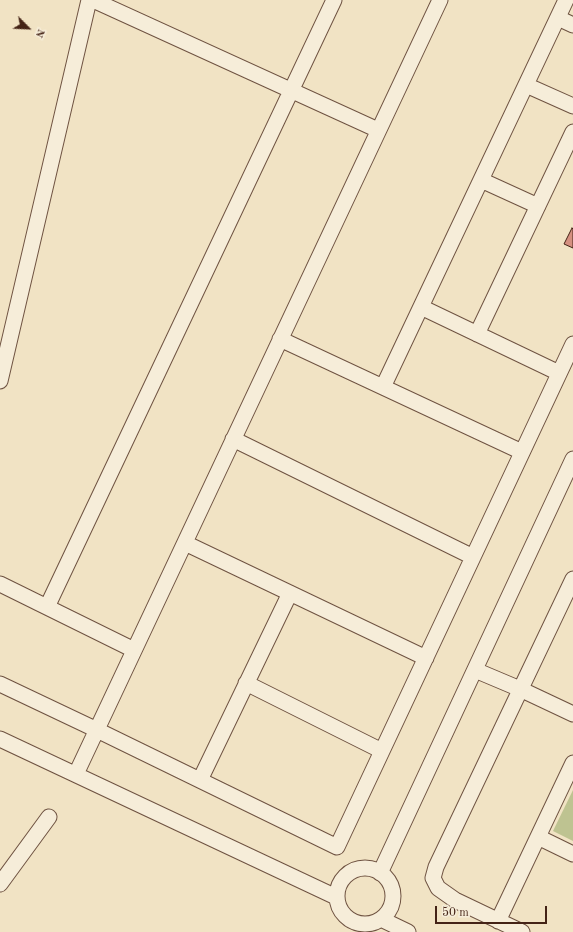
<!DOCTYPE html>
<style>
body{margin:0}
#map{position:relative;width:573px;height:932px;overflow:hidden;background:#f1e3c4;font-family:"Old Standard TT",serif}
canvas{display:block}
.north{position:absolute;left:8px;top:8px;width:40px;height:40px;-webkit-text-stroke:3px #f6edd9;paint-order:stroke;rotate:114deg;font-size:11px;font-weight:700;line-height:16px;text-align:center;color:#442316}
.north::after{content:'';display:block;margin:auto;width:14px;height:18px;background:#442316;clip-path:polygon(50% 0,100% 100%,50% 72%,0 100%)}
.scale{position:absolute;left:435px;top:906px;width:112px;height:18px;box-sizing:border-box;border:2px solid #442316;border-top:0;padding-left:5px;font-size:12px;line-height:14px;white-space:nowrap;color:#442316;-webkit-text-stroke:3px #f6edd9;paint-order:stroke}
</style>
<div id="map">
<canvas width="573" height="932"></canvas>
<div class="north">N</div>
<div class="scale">50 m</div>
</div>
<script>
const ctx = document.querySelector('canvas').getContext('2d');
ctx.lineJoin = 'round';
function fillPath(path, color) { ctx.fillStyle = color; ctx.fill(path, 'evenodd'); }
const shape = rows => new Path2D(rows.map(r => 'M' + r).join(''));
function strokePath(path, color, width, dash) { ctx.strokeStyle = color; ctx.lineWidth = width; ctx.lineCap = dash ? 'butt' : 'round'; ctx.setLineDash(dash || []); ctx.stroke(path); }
fillPath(shape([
 [573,790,573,841,553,831]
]), '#bec391');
const building = shape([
 [572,228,573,229,573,248,564,244,572,228]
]);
fillPath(building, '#d59080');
strokePath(building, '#442316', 1);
const minor = shape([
 [93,0,378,130],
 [558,18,573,25],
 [526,85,573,106],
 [481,180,538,206],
 [421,307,559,373],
 [477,334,573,132],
 [280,339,522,452],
 [0,381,89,0],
 [383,387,566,0],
 [233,439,473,557],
 [185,543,426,658],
 [0,584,134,650],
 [47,607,334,0],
 [475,670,520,689,573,714],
 [246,683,382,751],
 [0,684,97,730,337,847,573,344],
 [0,739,336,897],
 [76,774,440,0],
 [200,780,290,593],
 [538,837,573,854],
 '337 896a28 28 0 1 1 56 0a28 28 0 1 1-56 0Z',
 [380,873,573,459],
 [0,884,49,817],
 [381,919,408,932],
 [498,921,573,763],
 [522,932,455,900,438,888,433,878,436,867,573,579]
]);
strokePath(minor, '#6f5342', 17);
strokePath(minor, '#f6edd9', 15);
</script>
